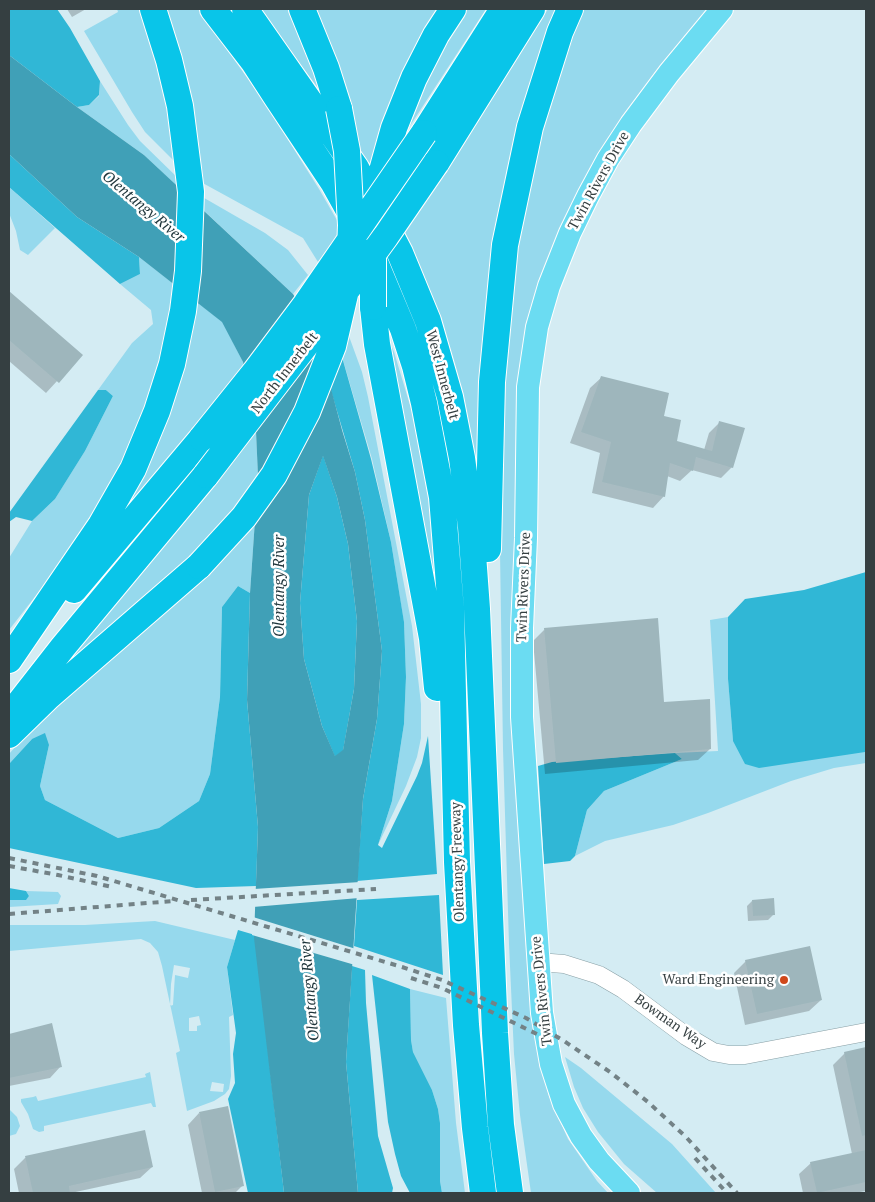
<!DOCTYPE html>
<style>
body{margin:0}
#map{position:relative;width:875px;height:1202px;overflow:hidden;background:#d4ecf3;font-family:"PT Serif",serif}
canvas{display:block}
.frame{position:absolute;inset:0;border:10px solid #353f41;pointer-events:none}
</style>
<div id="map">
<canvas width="875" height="1202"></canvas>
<div class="frame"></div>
</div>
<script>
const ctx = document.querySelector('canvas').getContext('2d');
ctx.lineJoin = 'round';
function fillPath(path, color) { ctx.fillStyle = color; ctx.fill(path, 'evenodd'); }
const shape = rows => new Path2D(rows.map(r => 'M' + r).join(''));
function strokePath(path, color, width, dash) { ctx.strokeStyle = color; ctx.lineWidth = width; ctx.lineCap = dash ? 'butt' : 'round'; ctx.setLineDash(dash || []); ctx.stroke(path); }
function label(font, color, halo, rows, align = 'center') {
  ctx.font = font + ' "PT Serif",serif'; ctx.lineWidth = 5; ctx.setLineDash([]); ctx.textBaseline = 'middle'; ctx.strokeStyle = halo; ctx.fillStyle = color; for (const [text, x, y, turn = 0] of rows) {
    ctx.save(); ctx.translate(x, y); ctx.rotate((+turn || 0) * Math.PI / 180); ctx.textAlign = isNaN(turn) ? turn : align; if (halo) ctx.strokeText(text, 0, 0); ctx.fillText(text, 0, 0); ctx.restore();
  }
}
fillPath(shape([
 [117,9,145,9,149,20,180,167,145,132,132,112,84,31,118,12],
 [161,9,198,9,263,100,319,189,342,229,318,262,303,238,199,181],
 [260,9,295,9,326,99],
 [311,9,443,9,372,171,354,140],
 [461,9,486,9,393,152],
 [548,9,563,9,555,27,477,480,404,233,456,157],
 [580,9,710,9,620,129,522,378,542,1070,549,1096,568,1139,597,1181,608,1193,531,1193,520,1115,514,1054,509,944,503,749,499,485,510,277,541,123],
 [100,81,128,125,140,141,181,181,180,189,144,155,77,107,89,105,99,96],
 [9,187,55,228,28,255,20,250,16,231,9,213],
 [199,195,265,233,288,250,308,275,293,294,200,207],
 [139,257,223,322,243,362,255,409,258,476,250,593,238,586,222,607,220,697,210,774,199,801,159,828,118,838,45,800,40,786,49,745,32,739,9,764,9,754,24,737,74,665,68,660,210,492,199,421,112,525,123,469,59,566,9,630,9,558,32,521,55,499,85,451,113,396,106,390,98,390,132,343,153,324,151,310,120,284,140,274],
 [380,318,394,352,422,445,436,558,439,612],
 [346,328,362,372,368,397,412,626,421,704,421,738,417,757,406,786,378,845,392,801,404,724,406,677,404,623,391,542,372,459,340,350],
 [728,617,728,679,733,741,864,752,866,750,866,763,834,768,791,781,708,813,673,825,605,841,575,856,587,810,604,791,682,759,675,753,718,751,710,620],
 [26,891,58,892,61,896,58,904,9,907,9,900,26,899,29,896],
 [155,921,235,940,227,967,233,1015,229,1017,231,1076,229,1089,225,1094,214,1101,187,1111,176,1053,180,1051,162,966,158,952,150,943,141,939,9,951,9,925,85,925],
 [174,965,190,968,188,978,175,975,173,1005,170,1006,171,984],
 [199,1016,201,1025,197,1026,197,1031,189,1031,189,1018],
 [212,1082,224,1084,223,1092,210,1091],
 [410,989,446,998,456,1123,465,1193,442,1193,440,1181,440,1123,438,1109,432,1090,413,1052,411,1040],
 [565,1057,581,1068,672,1144,716,1193,657,1193,624,1164,598,1132,583,1108,574,1087],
 [150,1072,156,1107,153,1107,151,1103,44,1126,44,1131,39,1132,33,1129,28,1114,21,1102,21,1099,33,1097,36,1096,38,1101,146,1077,145,1074],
 [9,1109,17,1117,20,1126,16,1134,9,1136]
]), '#96d9ed');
fillPath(shape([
 [9,9,57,9,70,28,100,81,99,95,89,105,77,107,9,55],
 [9,154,77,217,139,257,140,274,120,284,9,187],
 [340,350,371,459,391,542,404,622,406,677,404,724,392,801,378,845,382,848,417,776,422,763,428,736,437,874,357,881,363,799,377,719,382,651,365,520,355,472,329,384],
 [98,390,106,390,113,396,85,451,55,499,32,521,16,517,9,522,9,513],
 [323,455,337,497,348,544,357,621,354,689,343,751,335,757,322,726,304,659,300,603,309,495],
 [866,572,866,750,865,752,759,768,745,764,733,741,728,679,728,617,745,599,804,590],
 [238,586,250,593,247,700,258,827,256,886,196,888,9,848,9,764,32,739,45,733,49,745,40,786,45,800,118,838,159,828,199,801,210,774,220,697,222,607],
 [675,753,682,759,604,791,587,810,575,856,570,861,544,864,538,766,552,762],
 [9,888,26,891,29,896,26,900,9,900],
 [439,895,443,975,354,946,357,900],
 [238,930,255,935,284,1193,248,1193,228,1099,235,1083,233,1054,236,1033,227,967],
 [352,966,365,970,366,1003,378,1136,393,1188,392,1193,358,1193,346,1062],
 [372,975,410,989,411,1040,413,1052,432,1090,438,1109,440,1123,440,1181,442,1193,410,1193,401,1176,395,1154,388,1122]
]), '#30b7d6');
fillPath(shape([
 [9,55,77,107,144,155,293,294,316,332,342,430,355,472,365,520,382,651,377,719,363,799,346,1062,358,1193,284,1193,254,938,258,827,247,700,250,593,258,476,255,409,243,362,222,322,139,257,77,217,9,154],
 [323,456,337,497,348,544,357,621,354,689,343,750,335,756,322,726,304,659,300,603,309,495]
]), '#40a0b7');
fillPath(shape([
 [360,882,359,898,253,907,254,889],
 [253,917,356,949,355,965,252,935]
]), '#d4ecf3');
fillPath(shape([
 [67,9,86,9,72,17],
 [9,292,81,355,46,393,9,361],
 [602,377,663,417,675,442,704,450,709,433,720,422,732,467,721,478,692,470,680,481,667,476,664,496,653,508,592,493,600,453,570,443,590,388],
 [544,630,663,703,710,749,698,760,545,774,533,641],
 [752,901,774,914,768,920,748,921,747,906],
 [746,961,821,1000,809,1011,745,1025,734,973],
 [51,1025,61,1066,50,1078,9,1086,9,1035],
 [866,1049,866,1191,854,1193,803,1193,799,1174,811,1163,852,1154,833,1065,845,1053],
 [199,1113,243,1185,235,1193,202,1193,188,1125],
 [144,1132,152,1167,140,1178,71,1193,19,1193,14,1169,25,1158]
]), '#0003');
fillPath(shape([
 [9,291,83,355,59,383,9,340],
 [601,376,669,393,664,416,681,420,677,441,712,451,719,421,745,428,733,468,696,457,693,471,670,463,665,497,602,482,611,442,581,432],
 [658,618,664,702,710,699,711,749,556,763,544,628],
 [774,898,775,915,753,916,752,900],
 [810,946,822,1000,757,1014,745,960],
 [52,1023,62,1067,9,1078,9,1034],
 [866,1047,866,1135,862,1136,844,1052],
 [228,1106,244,1186,215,1192,199,1112],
 [145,1130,153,1167,69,1186,70,1193,33,1193,25,1156],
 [866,1150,866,1182,817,1193,810,1162]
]), '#9eb6bc');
const minor = shape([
 [538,962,564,964,599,975,623,989,686,1036,713,1052,729,1055,745,1055,866,1032]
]);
const major = shape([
 [629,1193,599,1161,581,1136,564,1104,551,1064,542,1013,522,717,522,628,526,538,528,387,537,327,549,286,570,233,588,196,608,159,631,124,669,73,722,9]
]);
const highway = shape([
 [213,9,253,61,277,98,333,182,353,218],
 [245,9,356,168,400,253,428,321,450,397,462,458,471,527,477,609,495,1033,501,1125,510,1193],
 [302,9,326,68,339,109],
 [424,133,503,9],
 [436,163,532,9],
 [380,178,394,128,414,78,436,35,453,9],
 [372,255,403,329,415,366,424,403,442,497,451,610,457,862,466,1025,475,1128,483,1193],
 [373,307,377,344,432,638,437,688],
 [488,549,492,382,505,245,530,127,560,32,570,9],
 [74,590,202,438],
 [9,660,101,525,133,469,157,411,172,364,183,311,188,271,191,192,180,106,169,60,153,9],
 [9,716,63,647,206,475],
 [9,735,48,697,199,566]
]);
strokePath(minor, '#889fa5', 19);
strokePath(major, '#fff', 24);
strokePath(highway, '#fff', 28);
strokePath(minor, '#fff', 18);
strokePath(major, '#6bdcf2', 22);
strokePath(highway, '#09c5e9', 26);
strokePath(shape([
 [9,858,97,876,402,967,442,980,526,1018,564,1041,610,1072,648,1102,686,1137,737,1193],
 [9,866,58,875,112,887],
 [191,900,376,889],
 [9,914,173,901],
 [411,978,442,988,543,1037],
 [695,1158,727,1193]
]), '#738286', 4, [6, 6]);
const highwayBridge = shape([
 [373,307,373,251],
 [202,438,255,372,306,304,424,133],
 [206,475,321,325,386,236,436,163],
 [199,566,244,517,274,475,307,412,333,346,349,277,351,225,347,151,339,109]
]);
strokePath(highwayBridge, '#fff', 28, []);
strokePath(highwayBridge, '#09c5e9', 26);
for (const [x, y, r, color] of [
 [784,980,5,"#d0481a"]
]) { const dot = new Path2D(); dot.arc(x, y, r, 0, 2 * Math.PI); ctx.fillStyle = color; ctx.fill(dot); strokePath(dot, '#fff', 2); }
label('14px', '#353f41', '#fff', [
 ["Twin Rivers Drive",599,181,-61],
 ["North Innerbelt",285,373,-52],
 ["West Innerbelt",442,375,75],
 ["Twin Rivers Drive",524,587,-88],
 ["Olentangy Freeway",458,862,-92],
 ["Twin Rivers Drive",542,991,-96],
 ["Bowman Way",670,1022,35]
]);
label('14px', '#353f41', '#fff', [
 ["Ward Engineering",774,980]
], 'right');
label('italic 15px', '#1e343a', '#fff', [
 ["Olentangy River",143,207,40],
 ["Olentangy River",280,586,-90],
 ["Olentangy River",310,990,-95]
]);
</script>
